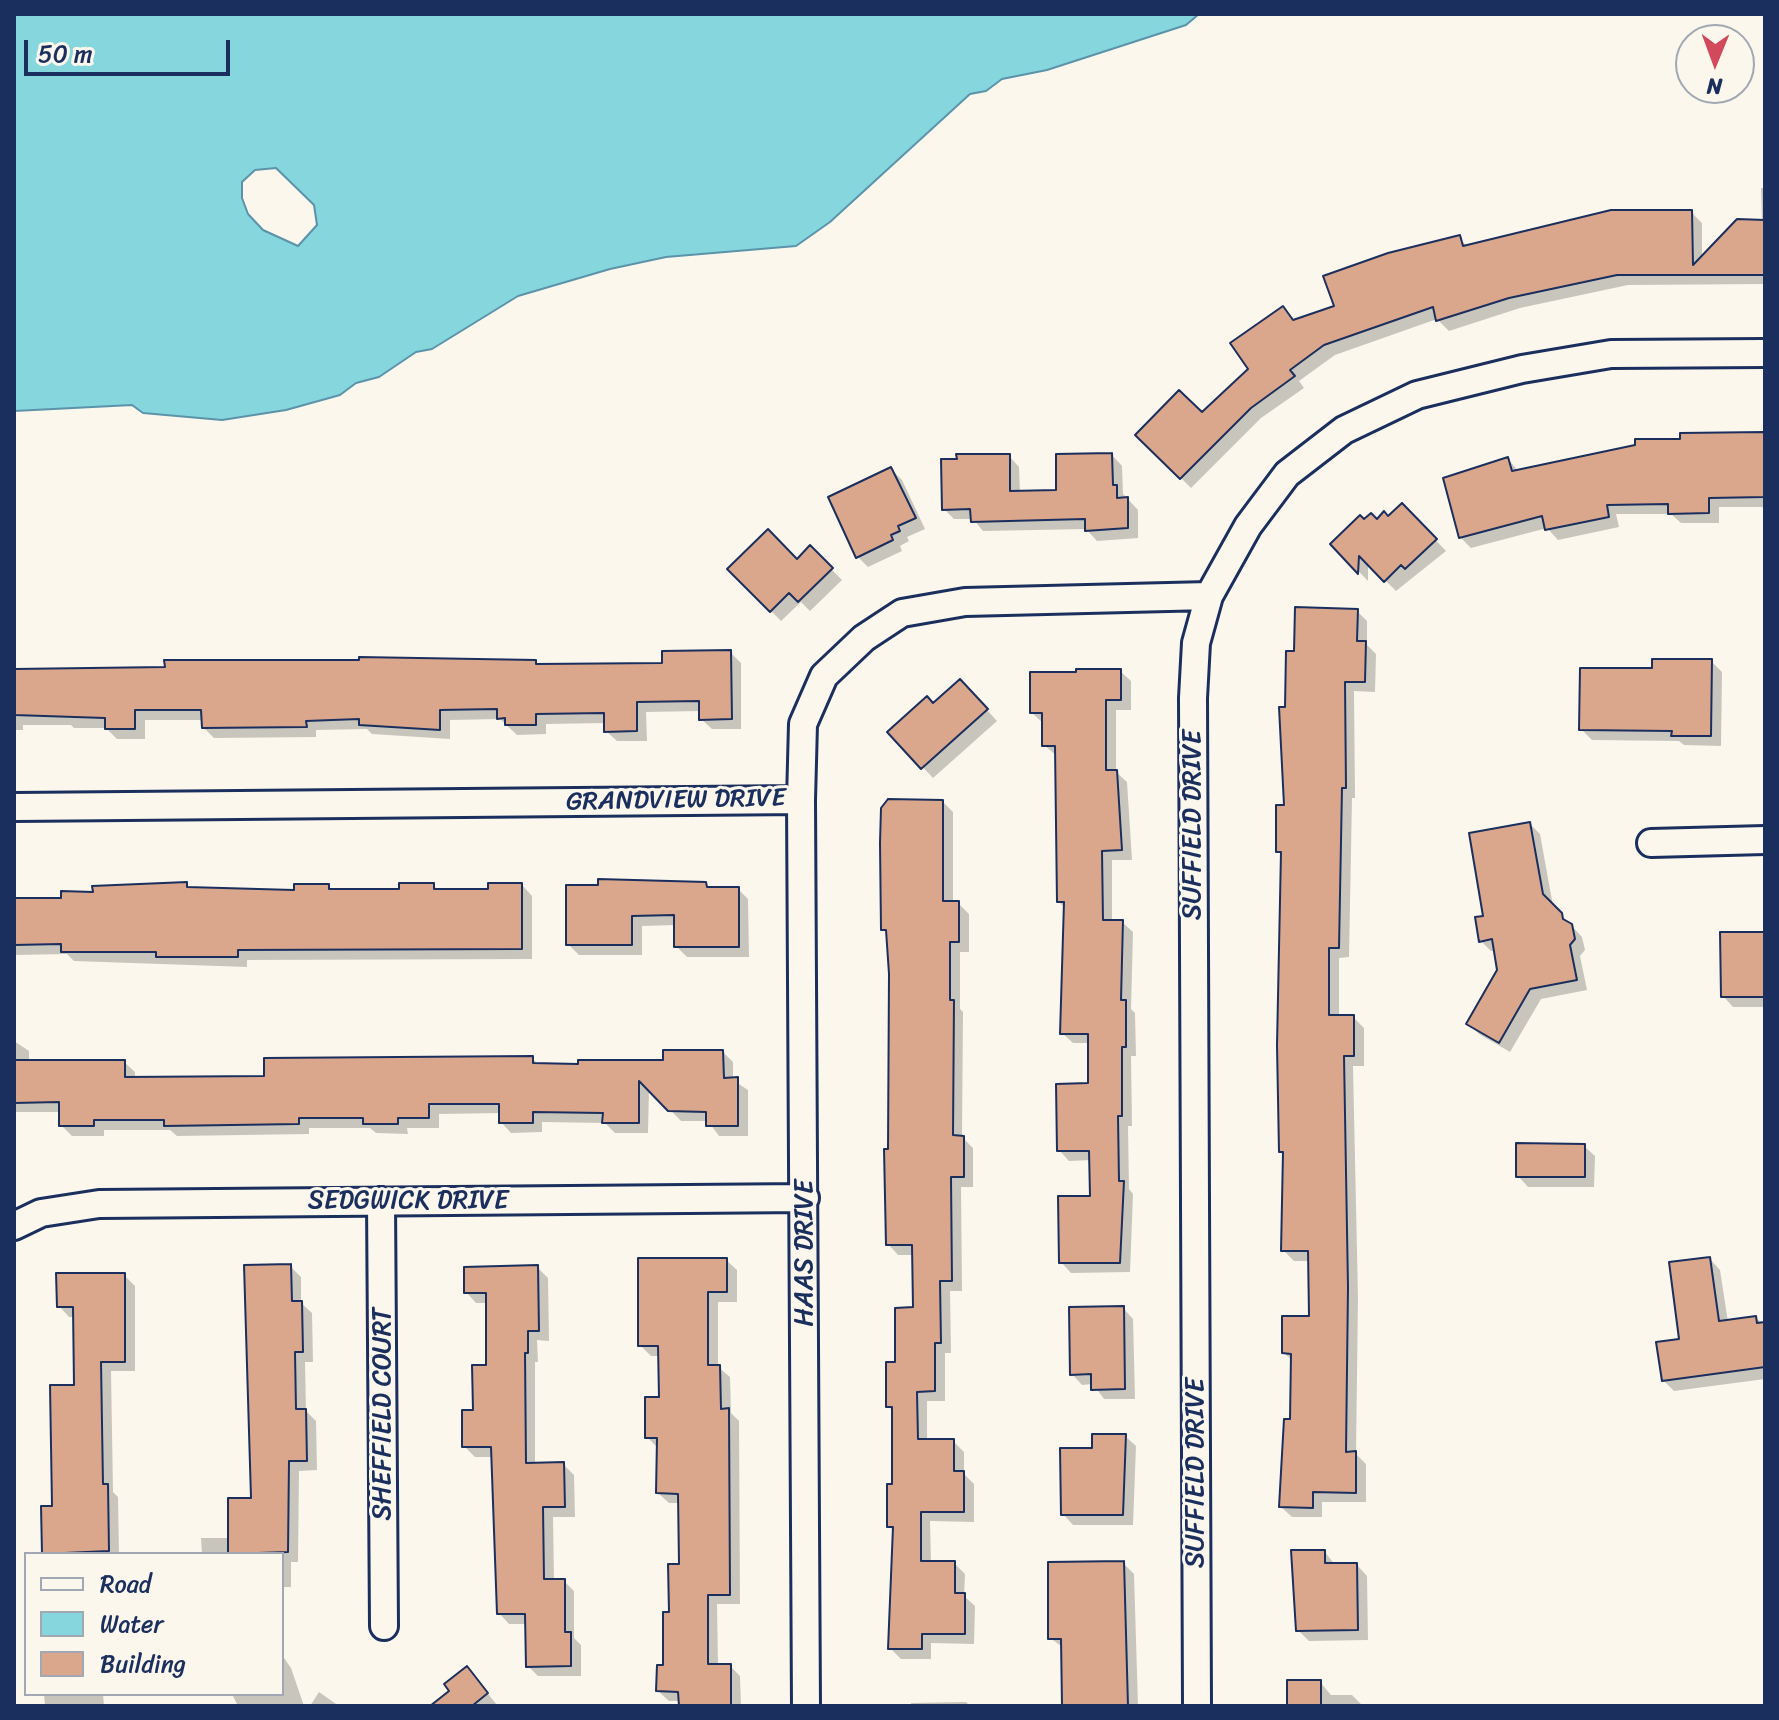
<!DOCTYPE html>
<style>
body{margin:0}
#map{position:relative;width:1779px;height:1720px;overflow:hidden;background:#fbf7ec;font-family:Sriracha,sans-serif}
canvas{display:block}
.frame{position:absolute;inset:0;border:16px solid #1b2f5e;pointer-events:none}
.legend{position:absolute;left:24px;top:1552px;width:260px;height:144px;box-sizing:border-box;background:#fbf7ec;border:2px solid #a1a7b3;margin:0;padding:10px 14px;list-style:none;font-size:24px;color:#1b2f5e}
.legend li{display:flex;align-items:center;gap:16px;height:40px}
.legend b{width:40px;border:2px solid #a1a7b3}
.north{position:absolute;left:1675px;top:24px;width:80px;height:80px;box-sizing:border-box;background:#fbf7ec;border:2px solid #a1a7b3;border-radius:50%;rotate:181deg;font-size:22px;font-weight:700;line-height:32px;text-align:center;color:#1b2f5e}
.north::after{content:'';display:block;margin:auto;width:28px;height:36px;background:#d1495b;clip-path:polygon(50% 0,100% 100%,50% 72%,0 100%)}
.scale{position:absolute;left:24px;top:40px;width:206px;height:36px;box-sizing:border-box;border:4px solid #1b2f5e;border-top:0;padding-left:10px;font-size:24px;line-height:28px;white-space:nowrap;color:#1b2f5e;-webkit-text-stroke:6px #fbf7ec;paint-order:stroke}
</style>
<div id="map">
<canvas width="1779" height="1720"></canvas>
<div class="frame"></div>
<ul class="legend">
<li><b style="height:10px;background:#fbf7ec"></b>Road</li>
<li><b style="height:22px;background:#85d6dd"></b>Water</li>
<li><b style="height:22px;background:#daa78d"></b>Building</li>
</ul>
<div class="north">N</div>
<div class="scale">50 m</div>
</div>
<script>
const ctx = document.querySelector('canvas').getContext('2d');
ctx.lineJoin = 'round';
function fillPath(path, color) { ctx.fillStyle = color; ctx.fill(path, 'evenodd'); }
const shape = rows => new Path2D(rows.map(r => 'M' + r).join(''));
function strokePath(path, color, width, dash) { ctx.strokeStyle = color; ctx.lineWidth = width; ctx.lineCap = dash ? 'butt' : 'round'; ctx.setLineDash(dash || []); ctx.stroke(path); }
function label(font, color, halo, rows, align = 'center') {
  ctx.font = font + ' Sriracha,sans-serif'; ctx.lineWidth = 6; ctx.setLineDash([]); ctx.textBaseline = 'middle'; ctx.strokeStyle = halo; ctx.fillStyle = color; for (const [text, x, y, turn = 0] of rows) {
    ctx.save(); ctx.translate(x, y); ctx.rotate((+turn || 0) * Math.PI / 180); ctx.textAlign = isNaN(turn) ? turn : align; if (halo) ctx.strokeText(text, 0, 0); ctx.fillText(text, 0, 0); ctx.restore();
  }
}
const water = shape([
 [14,14,1199,14,1186,25,1047,70,1002,79,986,91,970,94,830,222,796,246,666,257,610,269,518,296,432,349,416,352,379,377,356,383,340,395,286,410,222,420,143,413,132,405,14,411,14,14],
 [276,168,314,205,317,225,298,246,263,230,248,214,242,198,242,182,255,170,276,168]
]);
fillPath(water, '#85d6dd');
strokePath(water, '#5b93aa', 2);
fillPath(shape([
 [1761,188,1765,188,1765,284,1628,285,1520,308,1449,331,1437,319,1335,355,1299,381,1304,388,1261,418,1191,488,1138,435,1202,415,1251,369,1283,308,1295,322,1336,307,1459,238,1468,247,1691,212,1702,223,1702,258,1762,222],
 [1765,434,1765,507,1719,507,1719,523,1681,523,1671,514,1616,514,1619,527,1558,540,1547,528,1471,548,1460,537,1508,459,1518,471,1682,441],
 [1112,455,1122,466,1123,494,1138,510,1138,538,1097,541,1086,529,983,531,973,519,954,519,944,509,1009,456,1019,467,1020,493,1059,492],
 [891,469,902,480,925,529,907,537,909,541,900,546,902,551,868,567,858,557],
 [1402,505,1446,551,1396,591,1368,563,1368,581,1332,544,1364,522,1389,518],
 [810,548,842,580,810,611,801,602,781,621,730,569,797,561],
 [1357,611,1367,621,1367,645,1376,654,1375,692,1354,691,1355,798,1352,798,1349,957,1339,958,1339,1017,1353,1017,1364,1028,1364,1066,1353,1066,1358,1298,1356,1454,1366,1464,1366,1502,1322,1502,1322,1517,1292,1517,1281,1507,1292,1421,1293,1361,1284,1353,1311,1318,1310,1261,1294,1261,1283,1250,1283,855,1278,851,1286,807,1287,709,1296,653],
 [730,652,741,663,741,729,712,729,701,719,701,711,646,712,647,741,617,741,606,731,606,723,546,724,546,734,517,735,500,719,450,720,450,739,372,734,367,729,316,730,316,737,214,738,204,728,204,720,145,720,145,739,117,739,106,728,74,728,71,725,23,725,23,730,14,730,14,671,535,662,539,666,664,665],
 [1711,661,1722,672,1721,746,1684,745,1679,741,1592,740,1581,729,1654,670],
 [1120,671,1131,681,1131,710,1116,710,1116,772,1127,782,1132,860,1112,860,1112,922,1122,922,1133,932,1131,1009,1135,1013,1136,1056,1131,1056,1132,1126,1128,1126,1129,1189,1133,1194,1130,1272,1071,1273,1061,1262,1092,1198,1092,1160,1069,1161,1059,1150,1090,1085,1090,1043,1073,1043,1062,1033,1065,908,1059,902,1057,756,1044,745,1044,724,1032,713],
 [971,692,997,721,933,778,890,732,934,706],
 [943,802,953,812,953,903,958,903,969,914,969,952,960,952,960,1009,963,1012,962,1137,973,1148,973,1187,961,1187,962,1291,950,1291,951,1353,945,1353,945,1401,927,1401,927,1441,953,1441,964,1452,964,1474,974,1484,974,1522,930,1521,931,1563,954,1563,965,1574,964,1596,975,1606,974,1644,931,1643,931,1659,901,1659,890,1648,895,1532,889,1526,894,1486,894,1412,888,1406,915,1309,914,1255,898,1255,888,1244,891,974,889,935,883,929],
 [1530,824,1540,834,1553,906,1582,937,1585,950,1580,956,1587,990,1541,999,1510,1052,1479,1034,1468,1023,1499,970,1496,951,1491,951,1481,941,1486,917],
 [632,881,738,889,748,899,749,957,687,957,676,946,676,925,642,926,642,955,579,955,568,944,600,887],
 [155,885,296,892,328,886,333,891,401,891,433,885,439,891,490,891,522,885,532,896,532,959,247,960,247,967,74,961,67,954,14,955,14,900,63,900],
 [1765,934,1765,1007,1733,1007,1723,996],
 [14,1041,29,1051,29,1062,124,1062,135,1072,135,1079,266,1078,532,1058,539,1065,665,1062,723,1052,733,1062,733,1080,748,1090,748,1136,719,1136,708,1121,681,1121,649,1088,648,1133,615,1133,605,1123,542,1122,542,1132,511,1133,501,1122,501,1113,439,1114,439,1128,407,1128,408,1134,376,1133,370,1128,309,1128,309,1134,177,1136,170,1130,104,1130,104,1136,72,1136,61,1125,61,1112,14,1112],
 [1584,1146,1595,1156,1594,1187,1528,1187,1518,1176],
 [1710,1259,1720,1270,1728,1322,1755,1318,1765,1324,1765,1379,1674,1391,1663,1380],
 [726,1260,737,1270,737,1302,718,1302,718,1367,730,1377,731,1413,739,1421,740,1604,717,1604,718,1666,730,1666,740,1676,741,1706,681,1706,681,1701,669,1701,658,1691,681,1566,680,1503,669,1503,658,1493,658,1448,647,1437,661,1399,660,1356,651,1356,640,1345],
 [290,1266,301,1277,301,1303,312,1313,313,1362,305,1362,306,1411,316,1421,317,1470,299,1471,298,1562,291,1562,291,1587,282,1587,282,1554,202,1554,201,1538,230,1538,253,1500],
 [537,1267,548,1278,549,1341,537,1340,538,1362,535,1362,535,1465,563,1464,574,1475,575,1517,553,1517,554,1581,564,1581,574,1591,574,1638,581,1645,581,1676,538,1676,528,1666,527,1624,509,1624,499,1613,494,1457,475,1457,464,1446,488,1367,488,1303,476,1303,466,1292],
 [124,1275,135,1286,135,1371,111,1371,113,1492,118,1497,119,1554,44,1554,43,1508,54,1508,76,1387,76,1317,69,1317,59,1306],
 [1123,1308,1133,1319,1135,1399,1104,1399,1093,1384,1082,1385,1072,1374],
 [1125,1436,1136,1446,1133,1525,1073,1525,1063,1514,1094,1450],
 [1325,1552,1335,1565,1357,1565,1367,1576,1368,1640,1309,1641,1298,1630],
 [1123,1563,1134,1574,1138,1706,1064,1706,1064,1648,1050,1638],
 [282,1655,291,1668,304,1706,238,1706,232,1694,282,1694],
 [467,1668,497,1705,433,1706,452,1691],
 [1320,1682,1331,1695,1352,1695,1363,1706,1291,1706],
 [319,1692,339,1706,310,1706],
 [44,1694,103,1694,104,1706,45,1706],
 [966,1702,970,1706,911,1706,911,1703]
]), '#0003');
const building = shape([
 [1611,210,1692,210,1693,265,1737,219,1765,220,1765,275,1617,275,1509,298,1436,321,1433,307,1324,345,1290,370,1295,376,1251,408,1180,479,1135,435,1179,390,1202,412,1248,369,1230,343,1283,306,1293,320,1334,306,1323,276,1388,253,1460,235,1463,246,1611,210],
 [1765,432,1765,497,1709,498,1709,513,1668,514,1668,504,1607,505,1609,517,1545,530,1542,516,1459,538,1443,478,1508,457,1512,471,1635,445,1635,439,1680,439,1680,433,1765,432],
 [1112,453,1113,485,1117,485,1117,498,1128,497,1128,528,1085,531,1085,519,971,522,970,509,942,510,941,459,957,459,956,454,1010,454,1010,491,1056,490,1056,454,1112,453],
 [891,467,916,518,898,526,900,531,891,535,893,540,856,558,828,497,891,467],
 [1402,503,1437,539,1405,569,1401,565,1384,582,1359,556,1358,574,1330,544,1360,515,1364,519,1371,513,1377,519,1384,511,1388,516,1402,503],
 [768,529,797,559,810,545,833,568,798,602,789,593,770,612,727,569,768,529],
 [1295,607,1358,609,1357,641,1366,641,1365,682,1345,682,1346,788,1342,788,1339,948,1329,948,1329,1015,1354,1015,1354,1056,1344,1056,1348,1287,1346,1452,1356,1451,1356,1493,1313,1492,1313,1508,1279,1507,1284,1419,1290,1419,1291,1354,1282,1353,1282,1316,1309,1316,1308,1251,1281,1251,1283,1152,1279,1152,1277,1045,1281,852,1276,852,1276,805,1284,805,1279,707,1285,707,1286,651,1294,651,1295,607],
 [731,650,732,719,699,720,699,701,637,702,637,731,604,732,604,713,536,714,536,725,505,725,505,718,497,719,497,709,440,710,440,730,359,725,359,719,306,721,307,727,202,728,201,710,135,710,135,729,105,729,105,718,14,715,14,669,165,667,164,660,359,660,359,657,536,660,536,664,662,663,662,651,731,650],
 [1652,659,1712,659,1711,736,1671,736,1672,731,1579,730,1580,668,1652,668,1652,659],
 [1076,669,1121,669,1121,700,1106,700,1106,770,1117,770,1122,850,1102,851,1103,920,1123,920,1121,1000,1126,1000,1126,1047,1122,1047,1122,1116,1118,1116,1119,1181,1124,1181,1120,1263,1059,1263,1058,1196,1090,1196,1089,1151,1057,1151,1056,1084,1088,1083,1088,1034,1060,1034,1064,902,1057,902,1055,746,1042,746,1042,713,1030,713,1030,672,1076,672,1076,669],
 [960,679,988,709,921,769,887,732,927,696,933,703,960,679],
 [888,799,943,800,943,901,959,901,959,942,950,942,950,1000,954,1000,953,1135,964,1136,964,1177,951,1177,952,1281,940,1281,941,1343,935,1343,935,1391,917,1392,918,1439,954,1439,954,1471,964,1471,964,1512,921,1512,921,1561,955,1561,955,1593,965,1593,965,1634,922,1634,922,1649,888,1649,893,1527,887,1527,887,1484,892,1484,892,1407,886,1407,886,1362,895,1362,895,1308,913,1307,912,1245,886,1245,884,1149,888,1149,889,974,886,930,881,930,880,843,881,808,888,799],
 [1530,822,1543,894,1562,913,1563,919,1572,924,1575,939,1570,945,1577,980,1530,989,1499,1043,1466,1024,1497,970,1492,939,1479,942,1475,917,1483,916,1469,833,1530,822],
 [598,879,706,882,707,887,739,887,739,947,674,947,674,915,632,916,632,945,566,945,566,885,598,885,598,879],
 [187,882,187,887,294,890,294,884,329,884,329,889,399,889,399,883,434,883,434,889,488,889,488,883,522,883,522,949,238,950,238,957,156,957,156,952,61,952,61,944,14,945,14,898,61,898,61,891,93,892,92,886,187,882],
 [1720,932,1765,932,1765,997,1721,997,1720,932],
 [663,1050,723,1050,724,1078,738,1077,738,1126,706,1126,706,1112,668,1111,639,1081,639,1123,602,1123,603,1113,533,1112,533,1123,499,1123,499,1104,429,1104,429,1118,398,1118,398,1124,363,1124,363,1118,299,1118,299,1124,164,1126,164,1120,94,1120,94,1126,59,1126,59,1102,14,1103,14,1060,125,1060,125,1077,264,1076,264,1058,533,1056,533,1063,578,1064,578,1060,663,1060,663,1050],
 [1516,1143,1585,1144,1585,1177,1516,1177,1516,1143],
 [1710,1257,1719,1321,1756,1316,1757,1323,1765,1322,1765,1367,1662,1381,1656,1342,1679,1339,1669,1262,1710,1257],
 [638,1258,727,1258,727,1292,708,1292,708,1365,720,1365,721,1409,729,1408,730,1595,708,1595,708,1664,731,1664,731,1706,679,1706,678,1692,656,1691,657,1665,663,1665,663,1612,669,1612,668,1564,679,1564,678,1494,656,1493,657,1438,645,1438,645,1397,659,1397,658,1346,638,1346,638,1258],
 [291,1264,292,1301,302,1301,303,1352,295,1352,296,1409,306,1409,307,1461,289,1461,288,1552,228,1554,228,1498,251,1498,244,1265,291,1264],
 [538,1265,539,1331,528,1331,528,1353,525,1353,526,1463,564,1462,565,1507,543,1507,544,1579,565,1579,565,1632,571,1632,571,1666,526,1667,525,1614,497,1614,491,1447,462,1447,462,1410,473,1410,472,1365,486,1365,486,1293,464,1293,464,1267,538,1265],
 [56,1273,125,1273,125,1362,101,1362,103,1484,108,1484,109,1551,42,1554,41,1506,52,1506,50,1385,74,1385,73,1307,57,1307,56,1273],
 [1124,1306,1125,1389,1091,1390,1091,1374,1070,1375,1069,1307,1124,1306],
 [1092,1434,1126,1434,1123,1515,1061,1515,1060,1448,1092,1448,1092,1434],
 [1291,1550,1325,1550,1325,1563,1357,1563,1358,1630,1296,1631,1291,1550],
 [1124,1561,1128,1706,1062,1706,1061,1639,1048,1639,1048,1562,1124,1561],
 [467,1666,488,1693,472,1706,430,1706,449,1691,444,1684,467,1666],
 [1287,1680,1321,1680,1321,1706,1287,1706,1287,1680]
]);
fillPath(building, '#daa78d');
strokePath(building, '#1b2f5e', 2);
const minor = shape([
 [801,800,806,1706],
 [14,807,801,800,803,724,824,676,864,638,902,613,965,602,1209,596],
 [1651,843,1765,840],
 [381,1201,384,1626],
 [14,1226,41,1213,99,1204,805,1198],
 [1197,1706,1193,698,1196,643,1209,596,1248,526,1287,474,1344,430,1417,395,1522,369,1611,354,1765,353]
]);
strokePath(minor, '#1b2f5e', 32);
strokePath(minor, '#fbf7ec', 26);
label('26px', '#1b2f5e', '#fbf7ec', [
 ["GRANDVIEW DRIVE",676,801,-1],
 ["SUFFIELD DRIVE",1193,825,-90],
 ["SEDGWICK DRIVE",408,1201],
 ["HAAS DRIVE",805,1253,-90],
 ["SHEFFIELD COURT",383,1414,-90],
 ["SUFFIELD DRIVE",1196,1473,-90]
]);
</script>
